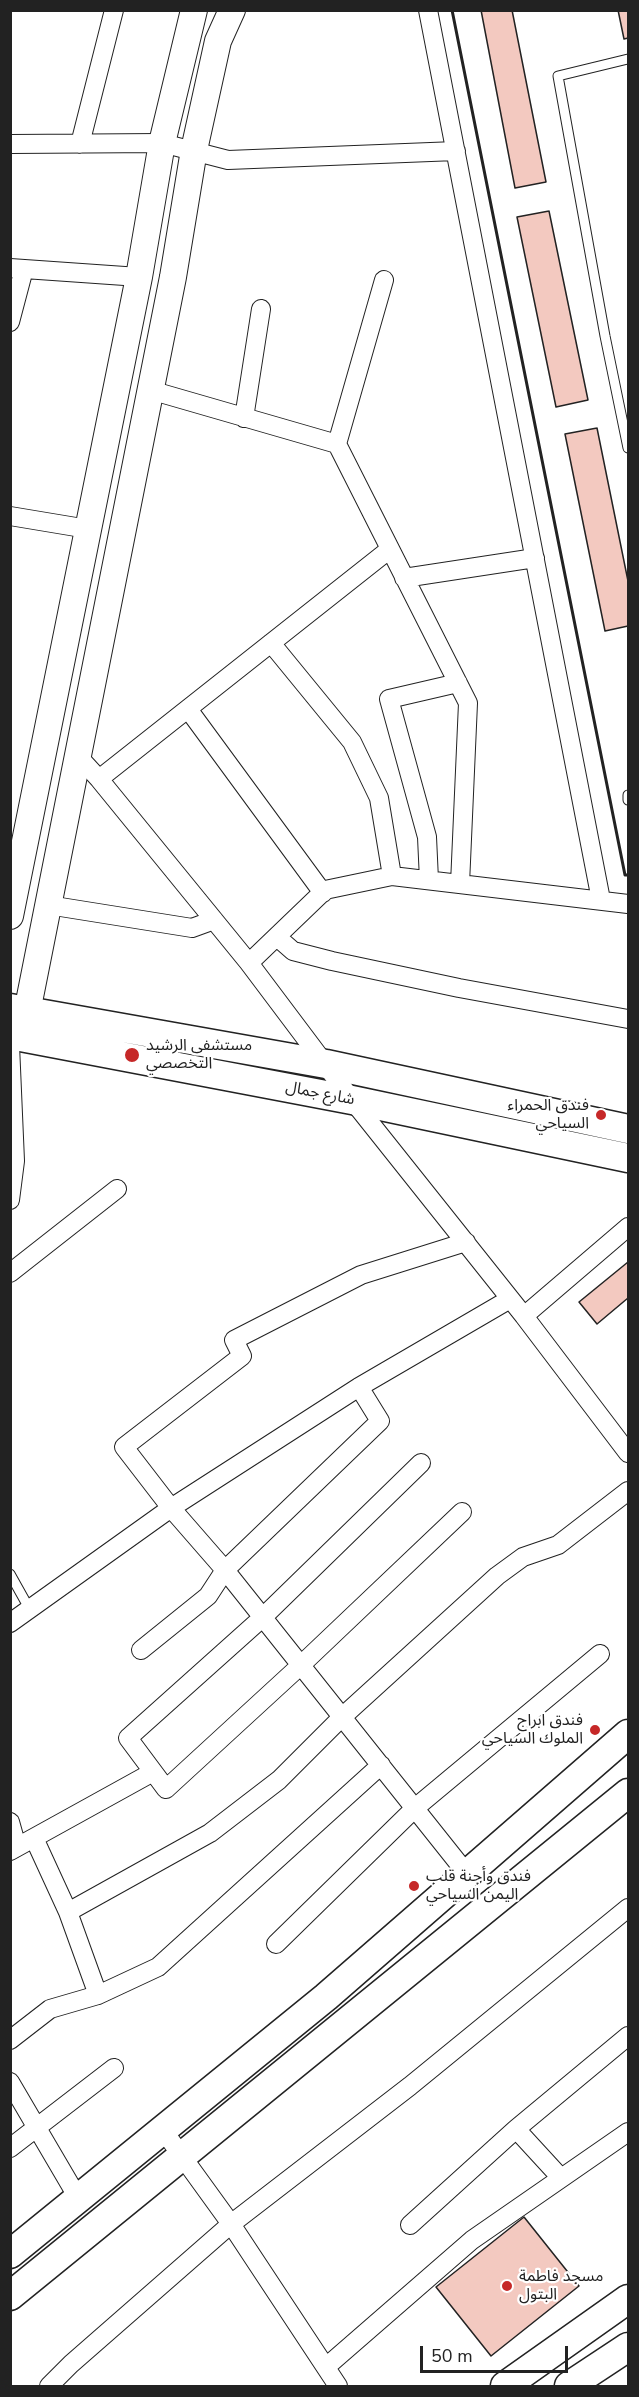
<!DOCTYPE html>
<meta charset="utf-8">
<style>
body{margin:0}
#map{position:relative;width:639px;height:2397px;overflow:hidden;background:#fff;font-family:"Nunito Sans",sans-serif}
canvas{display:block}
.frame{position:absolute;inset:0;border:12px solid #222;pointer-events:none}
.scale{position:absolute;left:420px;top:2346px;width:148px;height:27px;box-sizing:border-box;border:3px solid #222;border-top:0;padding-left:8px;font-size:18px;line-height:21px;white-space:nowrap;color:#222;-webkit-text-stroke:4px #fff;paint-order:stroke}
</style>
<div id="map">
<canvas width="639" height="2397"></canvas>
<div class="frame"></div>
<div class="scale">50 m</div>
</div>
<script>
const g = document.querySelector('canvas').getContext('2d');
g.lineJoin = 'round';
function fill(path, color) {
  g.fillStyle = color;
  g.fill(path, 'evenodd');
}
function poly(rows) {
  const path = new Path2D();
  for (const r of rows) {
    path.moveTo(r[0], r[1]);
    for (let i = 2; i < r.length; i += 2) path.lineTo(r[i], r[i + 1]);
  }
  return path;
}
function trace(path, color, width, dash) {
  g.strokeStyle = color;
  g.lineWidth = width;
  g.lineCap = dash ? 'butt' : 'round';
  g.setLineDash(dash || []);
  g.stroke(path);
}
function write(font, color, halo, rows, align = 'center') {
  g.font = font + ' "Nunito Sans","Noto Sans Arabic",sans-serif';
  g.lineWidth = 4.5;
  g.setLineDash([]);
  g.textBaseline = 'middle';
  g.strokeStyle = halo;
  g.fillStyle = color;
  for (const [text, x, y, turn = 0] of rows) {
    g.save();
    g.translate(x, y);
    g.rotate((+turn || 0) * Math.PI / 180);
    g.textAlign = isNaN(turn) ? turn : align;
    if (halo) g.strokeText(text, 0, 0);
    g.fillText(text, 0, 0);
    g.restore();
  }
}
const building = poly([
 [481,10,512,10,546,182,515,188,481,10],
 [618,10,628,10,628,38,624,39,618,10],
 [549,211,588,400,556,407,517,217,549,211],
 [597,428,628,581,628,626,605,631,565,434,597,428],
 [628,1262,628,1298,597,1324,579,1302,628,1262],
 [524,2217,579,2286,491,2356,436,2287,524,2217]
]);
fill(building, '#f3c9c0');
trace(building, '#222', 1.5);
const lane = poly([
 [628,59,558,76,605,336,628,448],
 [628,795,628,800],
 [10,1574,29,1608]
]);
const street = poly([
 [428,10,601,900],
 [10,144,162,143,228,160,456,151],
 [80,144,114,10],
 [10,268,139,277],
 [384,280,337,444,468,703,460,884],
 [10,322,24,269],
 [150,390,337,444],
 [244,418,261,309],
 [10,516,88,529],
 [404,578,535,558],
 [271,643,352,742,379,798,392,876],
 [188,709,323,893],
 [77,755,99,779,249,963,352,1100,524,1316,628,1453],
 [99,779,390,549],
 [429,880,427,837,389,699,458,683],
 [48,905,192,928,214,920],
 [277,937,293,951,332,961,459,988,628,1019],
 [249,963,325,890,392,876,628,904],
 [10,1045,15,1161,10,1200],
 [466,1242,361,1275,234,1340,242,1356,124,1447,171,1508,225,1570,467,1874],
 [10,1273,117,1189],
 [524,1316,628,1227],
 [421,1463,262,1618,128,1738,166,1789,301,1665,462,1512],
 [10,1623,171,1508,359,1387,510,1299],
 [141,1650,208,1596,225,1570,380,1421,359,1387],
 [10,1822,17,1847],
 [34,1838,68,1912,98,1995],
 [10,1851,153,1772],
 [68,1912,210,1833,279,1780,341,1718,497,1576,523,1557,558,1545,628,1491],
 [276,1944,415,1808,600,1654],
 [10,2040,50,2009,98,1995,158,1967,381,1765],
 [10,2082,78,2198],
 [516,2129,561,2178],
 [163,2130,231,2224,338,2386],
 [10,2148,114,2068],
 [410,2225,516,2129,628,2036],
 [326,2367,472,2240,628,2132],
 [49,2386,71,2364,231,2224,410,2086,628,1908]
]);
const secondary = poly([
 [10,916,139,277,162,143,194,10],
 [27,1012,173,277,194,150,218,41,232,10]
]);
const primary = poly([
 [10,1008,326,1064,628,1129],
 [10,1035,352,1100,628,1158],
 [10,2254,326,1997,628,1734],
 [10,2296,628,1793],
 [505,2386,628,2299],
 [569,2386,628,2347]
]);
trace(lane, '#222', 11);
trace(street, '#222', 20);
trace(secondary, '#222', 28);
trace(primary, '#222', 31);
trace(lane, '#fff', 9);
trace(street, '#fff', 18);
trace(secondary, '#fff', 26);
trace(primary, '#fff', 28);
trace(poly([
 [452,10,625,875,628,875]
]), '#222', 3);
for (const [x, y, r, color] of [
 [132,1055,8,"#c62828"],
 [601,1115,6,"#c62828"],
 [595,1730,6,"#c62828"],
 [414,1886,6,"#c62828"],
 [507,2286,6,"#c62828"]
]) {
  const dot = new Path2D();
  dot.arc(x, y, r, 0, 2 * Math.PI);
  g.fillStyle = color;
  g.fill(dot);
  trace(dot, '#fff', 2);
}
write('16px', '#222', '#fff', [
 ["مستشفى الرشيد",146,1046],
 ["التخصصي",146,1064],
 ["فندق الحمراء",589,1106,"right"],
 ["السياحي",589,1124,"right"],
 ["فندق ابراج",583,1721,"right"],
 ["الملوك السياحي",583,1739,"right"],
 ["فندق وأجنة قلب",426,1877],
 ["اليمن السياحي",426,1895],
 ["مسجد فاطمة",519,2277],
 ["البتول",519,2295]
], 'left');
write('16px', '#222', '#fff', [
 ["شارع جمال",320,1094,11]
]);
</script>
